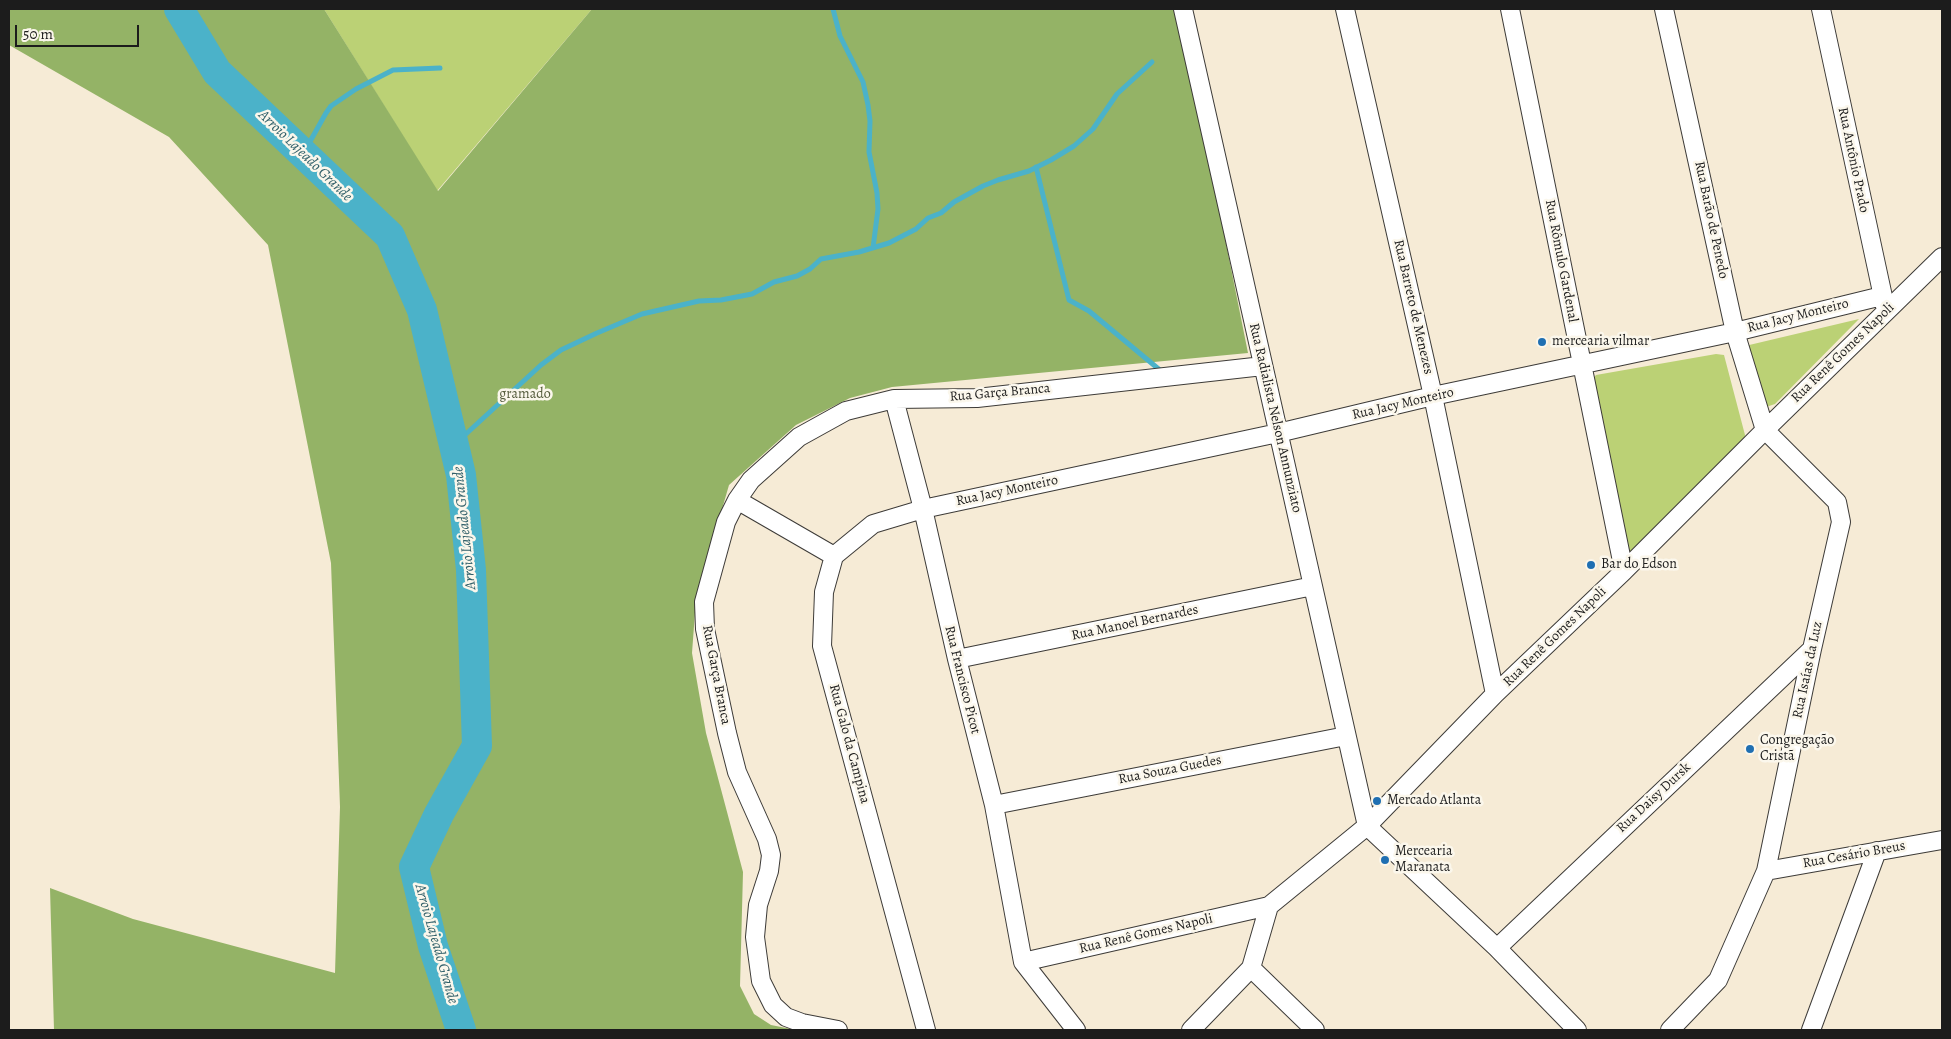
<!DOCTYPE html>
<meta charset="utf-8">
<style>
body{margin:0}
#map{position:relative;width:1951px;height:1039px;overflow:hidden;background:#f6ebd6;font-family:Alegreya,serif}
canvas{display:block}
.frame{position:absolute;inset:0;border:10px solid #1c1c1c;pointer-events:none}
.scale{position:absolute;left:15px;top:25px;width:124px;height:22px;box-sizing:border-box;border:2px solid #1c1c1c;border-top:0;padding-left:6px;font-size:15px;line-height:18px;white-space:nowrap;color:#1c1c1c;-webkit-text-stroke:4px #fbf7ec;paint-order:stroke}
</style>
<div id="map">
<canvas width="1951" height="1039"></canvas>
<div class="frame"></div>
<div class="scale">50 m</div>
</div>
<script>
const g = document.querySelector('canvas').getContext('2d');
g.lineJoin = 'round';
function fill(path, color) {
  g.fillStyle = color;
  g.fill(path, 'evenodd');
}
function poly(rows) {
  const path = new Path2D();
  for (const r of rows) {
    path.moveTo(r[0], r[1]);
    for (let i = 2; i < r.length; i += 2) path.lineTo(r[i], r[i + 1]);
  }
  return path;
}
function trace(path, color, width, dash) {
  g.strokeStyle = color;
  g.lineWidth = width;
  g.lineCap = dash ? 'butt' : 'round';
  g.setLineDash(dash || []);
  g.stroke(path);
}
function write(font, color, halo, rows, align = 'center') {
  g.font = font + ' Alegreya,serif';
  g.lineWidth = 5;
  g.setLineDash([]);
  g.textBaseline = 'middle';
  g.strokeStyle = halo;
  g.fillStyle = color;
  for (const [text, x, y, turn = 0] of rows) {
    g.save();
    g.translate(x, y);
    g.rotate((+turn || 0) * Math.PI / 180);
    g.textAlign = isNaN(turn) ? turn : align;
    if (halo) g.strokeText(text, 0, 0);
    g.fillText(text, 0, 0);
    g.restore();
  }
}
fill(poly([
 [324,9,592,9,437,191],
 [1859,319,1775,404,1766,407,1745,346],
 [1716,354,1724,355,1745,435,1744,443,1633,555,1626,552,1591,381,1596,375]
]), '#bbd175');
fill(poly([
 [9,9,324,9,438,191,592,9,1179,9,1248,353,892,387,850,398,796,425,729,485,696,599,692,653,706,733,743,872,740,986,754,1014,771,1025,796,1030,54,1030,50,888,133,919,335,973,340,807,331,563,268,245,169,137,9,45]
]), '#94b366');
trace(poly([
 [833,9,840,36,863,82,868,105,870,121,869,152,877,193,878,209,873,248],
 [303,154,326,113,331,106,356,89,393,70,440,68],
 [1036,167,1069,300,1089,311,1161,371],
 [454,445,541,365,561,350,597,333,642,314,699,301,721,300,752,294,774,282,797,276,810,269,821,259,859,252,889,243,916,229,928,218,941,213,954,202,983,186,998,180,1029,171,1051,160,1074,146,1093,129,1117,94,1152,62]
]), '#4bb2c9', 5);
trace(poly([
 [179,9,217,72,390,236,422,310,461,475,471,570,477,746,439,814,414,867,433,946,461,1030]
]), '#4bb2c9', 30);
const minor = poly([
 [1183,9,1367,826,1497,948,1577,1030],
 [1345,9,1433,396,1495,694],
 [1510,9,1624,571],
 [1664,9,1735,332,1765,430,1837,502,1841,522,1812,649,1766,871,1718,980,1670,1030],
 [1821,9,1885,306],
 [894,399,923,509,957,659,994,805,1023,962,1076,1030],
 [737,500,834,556],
 [957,659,1313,586],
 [994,805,1346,736],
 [1766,871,1942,840],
 [1497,948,1812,649],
 [1023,962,1269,906,1367,826,1495,694,1624,571,1765,430,1942,257],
 [1251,968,1315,1030],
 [838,1030,802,1023,786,1017,773,1005,761,981,755,937,758,905,769,871,771,855,767,839,737,772,727,733,705,629,704,602,726,522,737,500,751,480,799,437,846,411,894,399,977,398,1263,366],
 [926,1030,822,646,824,592,834,556,873,524,923,509,1278,433,1433,396,1735,332,1882,296],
 [1191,1030,1251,968,1269,906],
 [1811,1030,1877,851]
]);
trace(minor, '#3d3b38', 20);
trace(minor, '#fff', 18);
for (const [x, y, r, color] of [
 [1542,342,5,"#1f6fb2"],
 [1591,565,5,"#1f6fb2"],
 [1750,749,5,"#1f6fb2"],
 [1377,801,5,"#1f6fb2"],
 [1385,860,5,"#1f6fb2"]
]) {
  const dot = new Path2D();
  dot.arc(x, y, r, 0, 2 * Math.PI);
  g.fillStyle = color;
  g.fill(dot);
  trace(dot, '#fbf7ec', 2);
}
write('14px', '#1c1c1c', '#fbf7ec', [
 ["Rua Antônio Prado",1853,160,78],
 ["Rua Barão de Penedo",1711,220,78],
 ["Rua Rômulo Gardenal",1561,261,79],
 ["Rua Barreto de Menezes",1413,307,77],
 ["Rua Jacy Monteiro",1798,316,-14],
 ["Rua Renê Gomes Napoli",1843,353,-44],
 ["Rua Garça Branca",1000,393,-5],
 ["Rua Jacy Monteiro",1403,404,-13],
 ["Rua Radialista Nelson Annunziato",1275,418,77],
 ["Rua Jacy Monteiro",1007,491,-12],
 ["Rua Manoel Bernardes",1135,623,-12],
 ["Rua Renê Gomes Napoli",1555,637,-44],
 ["Rua Isaías da Luz",1808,670,-78],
 ["Rua Garça Branca",716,675,79],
 ["Rua Francisco Picot",962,680,76],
 ["Rua Galo da Campina",849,744,75],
 ["Rua Souza Guedes",1170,770,-11],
 ["Rua Daisy Dursk",1654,798,-43],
 ["Rua Cesário Breus",1854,855,-10],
 ["Rua Renê Gomes Napoli",1146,934,-13]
]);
write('14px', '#1c1c1c', '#fbf7ec', [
 ["mercearia vilmar",1552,342],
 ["Bar do Edson",1601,565],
 ["Congregação",1760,741],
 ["Cristã",1760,757],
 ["Mercado Atlanta",1387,801],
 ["Mercearia",1395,852],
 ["Maranata",1395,868]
], 'left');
write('14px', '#545b3b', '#fbf7ec', [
 ["gramado",525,395]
]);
write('italic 15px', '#31606a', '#fbf7ec', [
 ["Arroio Lajeado Grande",305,156,44],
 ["Arroio Lajeado Grande",465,528,-96],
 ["Arroio Lajeado Grande",436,944,74]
]);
</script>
